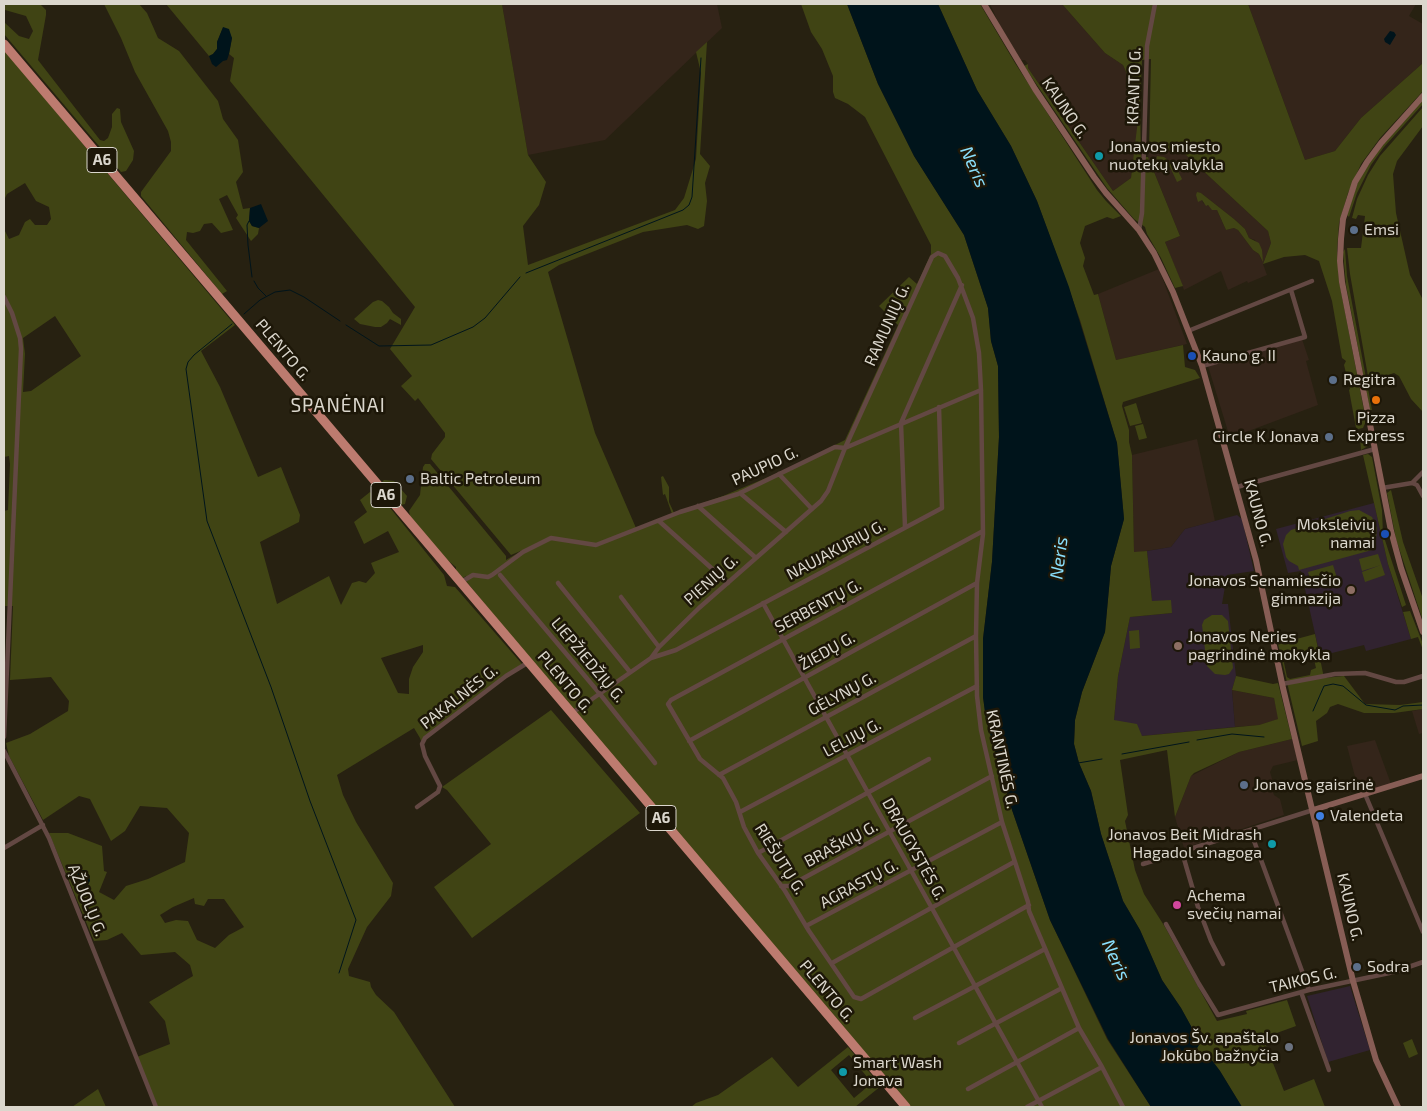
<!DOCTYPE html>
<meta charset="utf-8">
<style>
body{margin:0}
#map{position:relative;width:1427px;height:1111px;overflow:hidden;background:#272111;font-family:"Exo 2",sans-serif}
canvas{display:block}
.frame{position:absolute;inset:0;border:5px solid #dbd7cd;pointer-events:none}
</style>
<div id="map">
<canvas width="1427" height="1111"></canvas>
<div class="frame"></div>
</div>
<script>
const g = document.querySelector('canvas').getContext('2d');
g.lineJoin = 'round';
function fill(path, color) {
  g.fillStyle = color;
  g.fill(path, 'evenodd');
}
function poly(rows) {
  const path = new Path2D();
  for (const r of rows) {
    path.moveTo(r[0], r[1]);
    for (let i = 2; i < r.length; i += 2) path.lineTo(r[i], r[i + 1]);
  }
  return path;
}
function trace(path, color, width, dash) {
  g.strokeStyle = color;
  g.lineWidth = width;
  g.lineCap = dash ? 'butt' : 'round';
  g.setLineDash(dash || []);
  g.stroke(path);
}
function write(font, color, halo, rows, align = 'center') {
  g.font = font + ' "Exo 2",sans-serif';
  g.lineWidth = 5;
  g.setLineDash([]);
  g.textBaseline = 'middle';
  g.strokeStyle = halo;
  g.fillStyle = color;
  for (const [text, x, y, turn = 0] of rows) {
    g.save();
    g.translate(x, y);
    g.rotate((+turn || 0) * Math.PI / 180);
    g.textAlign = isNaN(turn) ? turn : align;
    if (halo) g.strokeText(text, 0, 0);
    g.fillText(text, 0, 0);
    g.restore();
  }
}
fill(poly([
 [502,4,717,4,722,28,605,140,528,155],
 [990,4,1062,4,1105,53,1123,65,1140,103,1140,117,1131,178,1113,191,1028,68,1028,64,1025,60,1021,60,1000,26],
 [1248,4,1416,4,1409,16,1423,24,1423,63,1361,118,1335,151,1305,160],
 [1177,150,1185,154,1268,231,1271,243,1263,264,1267,275,1248,283,1247,281,1228,290,1221,271,1184,290,1165,242,1180,236,1148,157,1149,152],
 [1201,193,1234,219,1245,229,1249,238,1255,240,1262,262,1259,254,1253,250,1238,230,1234,228,1226,230,1217,210,1203,203],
 [1159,269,1187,344,1116,360,1098,294],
 [1302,339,1309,360,1306,361,1318,405,1230,438,1208,366],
 [1197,439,1215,521,1185,529,1171,547,1134,553,1132,455],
 [1232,690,1274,698,1279,719,1259,725,1235,727],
 [1423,709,1423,733,1419,734,1412,711],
 [1292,739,1298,760,1273,766,1270,772,1273,782,1270,784,1274,795,1280,799,1284,815,1184,848,1175,817,1191,776,1239,752],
 [1375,740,1391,784,1359,792,1347,746]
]), '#34251a');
fill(poly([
 [1374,503,1388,564,1411,639,1366,651,1364,645,1320,656,1301,571,1288,573,1276,529],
 [1237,515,1242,519,1254,571,1227,575,1222,604,1228,604,1236,676,1232,690,1235,727,1142,736,1114,720,1118,676,1130,617,1172,613,1152,601,1147,551,1171,547,1185,529],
 [1350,986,1370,1050,1328,1062,1307,996]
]), '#312330');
fill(poly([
 [4,4,40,4,46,10,46,15,38,60,100,140,104,141,108,138,112,127,112,114,117,108,120,109,121,122,134,151,133,160,126,171,121,172,4,34,4,22,19,36,29,39,33,31,26,16,5,10],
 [104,4,139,4,147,13,158,38,179,51,218,101,223,119,238,140,243,172,236,182,243,209,250,208,249,221,252,226,259,228,258,234,251,241,236,218,238,215,227,195,219,199,233,230,221,233,212,223,204,224,200,231,193,233,187,232,186,240,227,291,222,294,141,196,141,192,171,151,171,142,168,131,135,72,121,38],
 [166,4,502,4,528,155,546,182,539,205,523,226,528,265,675,210,684,198,696,159,701,73,696,52,707,42,700,154,710,166,705,183,707,201,704,226,698,229,687,225,643,232,559,265,548,272,595,433,636,528,672,514,665,494,663,495,661,477,663,476,669,487,669,502,674,513,723,496,785,470,845,440,898,325,879,306,909,277,917,284,931,254,931,245,865,117,848,104,835,98,833,92,833,76,822,49,811,32,801,4,847,4,878,84,914,156,964,235,988,308,991,341,998,366,999,437,992,562,983,639,983,697,986,719,1011,807,1050,920,1107,1039,1151,1107,909,1107,524,652,466,581,466,576,463,578,460,577,456,571,456,567,446,559,410,516,409,511,420,495,423,467,425,464,430,464,506,556,506,560,523,550,511,555,431,459,432,454,445,437,445,433,418,398,415,401,401,386,412,376,390,349,415,307,230,81,234,58,229,54,232,38,223,28,217,42,217,49,213,54,209,56],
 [938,4,980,4,1015,63,1097,190,1106,201,1121,216,1113,219,1107,217,1085,226,1080,243,1085,258,1083,266,1094,295,1098,294,1116,360,1183,345,1185,367,1195,370,1200,378,1123,402,1122,406,1129,430,1129,442,1132,455,1134,552,1147,551,1152,601,1171,600,1172,613,1130,617,1118,676,1114,720,1137,724,1142,736,1259,725,1278,719,1274,698,1232,690,1236,676,1273,684,1278,683,1292,739,1239,752,1194,773,1191,776,1175,817,1167,750,1120,760,1128,815,1125,821,1135,870,1144,894,1165,927,1217,1021,1247,1014,1246,1011,1287,1000,1296,1026,1263,1038,1284,1091,1314,1079,1325,1107,1242,1107,1220,1071,1205,1051,1187,1058,1197,1037,1181,1008,1162,980,1140,930,1123,901,1101,834,1091,791,1079,763,1074,744,1075,720,1082,692,1105,632,1111,566,1124,519,1117,443,1080,320,1037,201,1011,146,977,90],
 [1062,4,1248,4,1305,160,1335,151,1361,118,1423,63,1423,91,1380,138,1361,164,1348,193,1339,223,1337,250,1339,281,1366,421,1363,428,1358,429,1356,428,1349,390,1350,389,1344,365,1346,361,1342,358,1332,301,1319,261,1305,255,1284,257,1263,264,1271,243,1268,231,1185,154,1177,150,1149,152,1151,59,1142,60,1140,103,1141,157,1148,157,1180,236,1165,242,1183,286,1175,288,1161,258,1147,234,1145,227,1134,219,1107,188,1024,66,1028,64,1028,68,1113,191,1131,178,1140,103,1123,65,1105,53],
 [4,50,235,325,201,351,220,387,258,477,281,467,300,515,299,522,260,542,277,604,329,576,341,605,352,583,359,581,366,583,375,573,371,563,399,552,388,531,364,544,354,522,367,512,360,500,370,492,373,496,379,494,444,575,447,586,455,587,522,664,523,667,506,676,425,738,422,744,420,738,414,728,337,775,343,795,356,822,393,883,391,896,367,927,348,969,349,976,370,982,371,987,376,995,394,1012,455,1107,158,1107,140,1065,137,1057,170,1044,165,1021,149,1002,193,976,190,965,175,952,141,955,122,933,107,940,94,941,49,833,68,833,102,846,104,871,107,872,99,892,114,900,126,886,148,879,185,862,189,833,167,808,140,806,125,831,111,841,90,799,79,796,43,820,9,756,6,743,30,734,68,711,69,701,51,677,10,680,13,606,4,606,4,511,8,510,10,464,9,456,4,457,4,229,9,239,19,235,25,222,30,219,35,225,47,225,51,219,49,207,36,201,25,183,7,194,4,200],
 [55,316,81,356,31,391,23,392,25,354,23,338],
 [423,645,423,652,413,667,409,679,409,694,398,693,381,658],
 [194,898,195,904,204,906,208,899,224,899,244,927,229,935,215,948,197,940,188,921,176,920,165,923,160,915,173,907],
 [1423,100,1423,104,1384,147,1371,165,1357,193,1349,217,1347,215,1356,187,1362,174,1382,146],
 [1423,107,1423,126,1397,161,1393,174,1396,213,1410,275,1423,300,1423,412,1411,399,1399,376,1394,373,1369,382,1350,274,1347,248,1361,248,1365,216,1358,215,1356,219,1352,218,1357,199,1368,175,1380,156],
 [1157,156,1164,157,1174,165,1172,167,1176,167,1182,179,1181,180,1177,182,1170,167,1166,169,1163,163,1156,161],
 [1197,192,1201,193,1234,219,1245,229,1249,238,1259,243,1262,250,1263,262,1259,254,1253,250,1238,230,1234,228,1226,230,1217,210,1212,210,1208,205,1206,206,1202,200,1198,202,1196,195],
 [1345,249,1347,276,1372,410,1370,410,1346,285,1343,252],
 [378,300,382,301,389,307,393,313,401,319,401,325,390,319,387,323,381,327,375,327,360,324,354,319,373,302],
 [1136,403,1142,423,1130,426,1124,407],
 [1143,424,1147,438,1139,440,1135,426],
 [1362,436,1367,437,1369,442,1368,446,1361,450,1360,437],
 [1368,454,1372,457,1382,510,1383,534,1406,605,1402,607,1388,564,1363,455],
 [384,480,394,481,407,496,405,504,401,505,383,484,382,482],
 [1391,490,1403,542,1423,599,1423,621,1396,539,1387,493],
 [1359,510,1372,517,1377,528,1376,539,1371,546,1372,550,1299,570,1298,566,1289,561,1286,557,1283,544,1286,535,1291,530,1350,511],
 [1378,554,1385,575,1365,582,1362,572,1381,565,1362,571,1359,559],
 [1333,565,1337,578,1312,585,1308,572],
 [1410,611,1423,644,1423,650,1418,637,1411,639,1403,612],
 [1212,615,1222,615,1228,621,1233,668,1229,674,1225,675,1215,674,1207,666,1202,625,1204,620],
 [1139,630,1140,648,1130,649,1129,631],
 [1315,634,1324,678,1344,676,1365,704,1400,705,1423,702,1423,709,1394,713,1364,713,1338,704,1330,707,1327,713,1316,721,1318,741,1302,746,1278,644],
 [1312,651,1316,668,1311,670,1310,675,1290,679,1287,677,1283,658],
 [551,710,640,813,472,938,434,887,491,844,447,790,442,787],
 [1412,1039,1418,1054,1409,1058,1403,1043],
 [848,1047,881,1086,855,1107,691,1107,696,1103,718,1095,772,1057,798,1087],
 [849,1055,872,1083,854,1098,831,1070],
 [98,1089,106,1107,72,1107]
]), '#404414');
fill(poly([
 [847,4,938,4,977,90,1011,146,1037,201,1069,287,1117,443,1124,519,1111,566,1105,632,1082,692,1075,720,1074,744,1079,763,1091,791,1101,834,1123,901,1140,930,1162,980,1181,1008,1197,1037,1202,1040,1196,1050,1188,1057,1205,1051,1220,1071,1242,1107,1151,1107,1108,1039,1050,920,1011,807,986,719,983,697,983,639,992,562,999,437,998,366,991,341,988,308,964,235,914,156,878,84],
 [223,27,229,29,232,38,229,54,227,60,223,61,216,67,212,64,209,56,213,54,217,49,217,42],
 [1390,31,1394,32,1396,35,1390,45,1385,42,1384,39],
 [261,204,268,221,259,228,252,226,249,221,250,208],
 [82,870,86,870,89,875,90,881,86,888,81,885,77,876,78,872]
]), '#00141b');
trace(poly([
 [249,221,247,225,248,245,252,277],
 [526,273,683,210,689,205,692,197,701,58],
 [254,281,258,288,266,296],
 [244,314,260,300,275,292,290,290,304,297,340,321],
 [232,324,194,355,188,362,186,369,207,521,271,687,310,801,356,920,339,973],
 [346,325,379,346,431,345,473,327,485,318,520,277],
 [1313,711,1324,686,1333,684,1343,686,1366,705,1395,710,1403,706,1423,705],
 [1197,740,1232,734,1264,737],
 [1122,754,1189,742],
 [1078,763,1102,759]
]), '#00141b', 1);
trace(poly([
 [1139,230,1142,213,1147,46,1155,4],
 [4,297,12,313,20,338,21,349,4,737],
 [1188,331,1312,281],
 [1202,366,1305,337,1291,290],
 [981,390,983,534,977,583,976,636,977,696,981,730,1002,822,1028,902,1029,911,1079,1028,1102,1067,1123,1107],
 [779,474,812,509],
 [1412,483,1423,472],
 [1237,487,1375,449],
 [1382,488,1412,483,1417,485,1423,496],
 [740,493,786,532],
 [698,506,756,558],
 [659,521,728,583],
 [905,527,901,423,962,285],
 [983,531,671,700,668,704,700,759,723,778,736,802,744,827,758,853,785,891,809,931,854,997,861,999,1029,905],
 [500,575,600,694,655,763],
 [461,582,473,575,488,577,492,575,523,552,551,538,596,545,680,512,738,494,835,447,845,448,981,390,979,353,973,318,958,278,945,256,938,253,932,257,845,448,828,491,821,501,699,608,659,647,651,658,572,713],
 [558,583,630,672],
 [621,597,659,647],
 [763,603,1042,1107],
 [651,658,676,650,942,508,939,407],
 [1282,684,1335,674,1365,673,1396,682,1404,682,1423,676],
 [689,741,977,583],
 [4,751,49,838,156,1107],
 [719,775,976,636],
 [1365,794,1423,932],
 [417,807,438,792,440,786,425,756,422,744,425,738,506,676,529,662],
 [740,812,977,686],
 [1250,830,1309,990],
 [4,848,43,825],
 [1182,852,1198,907,1211,941,1223,964],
 [758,853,929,759],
 [1143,864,1313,810],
 [781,886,789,886,992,776],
 [1166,924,1199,984,1218,1015,1309,990,1394,972,1423,962],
 [806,926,1002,822],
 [832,963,1014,862],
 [1301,992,1329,1070],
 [915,1018,1045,949],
 [959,1043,1062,988],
 [968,1089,1079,1028],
 [1027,1107,1102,1067]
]), '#634843', 4.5);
trace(poly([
 [984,4,1035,89,1094,177,1106,193,1139,230,1154,253,1173,292,1202,366,1256,560,1283,688,1353,981,1376,1060,1398,1107],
 [1423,96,1381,143,1367,162,1355,182,1343,219,1341,239,1340,261,1342,282,1391,531,1401,568,1423,632],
 [1313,810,1423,776]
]), '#875d55', 6);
trace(poly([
 [4,44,906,1107]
]), '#bd7b6f', 9);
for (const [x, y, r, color] of [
 [1099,156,5,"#0f9aa8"],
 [1354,230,5,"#5c6f8a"],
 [1192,356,5,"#1a4fb4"],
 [1333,380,5,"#5c6f8a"],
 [1376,400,5,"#e8710a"],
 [1329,437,5,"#5c6f8a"],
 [410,479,5,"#5c6f8a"],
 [1385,534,5,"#1a4fb4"],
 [1351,590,5,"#8d6e63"],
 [1178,646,5,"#8d6e63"],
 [1244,785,5,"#5c6f8a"],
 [1320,816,5,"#3f7fe0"],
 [1272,844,5,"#0f9aa8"],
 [1177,905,5,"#d1479c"],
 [1357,967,5,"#5c6f8a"],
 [1289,1047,5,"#6b7280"],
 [843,1072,5,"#0f9aa8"]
]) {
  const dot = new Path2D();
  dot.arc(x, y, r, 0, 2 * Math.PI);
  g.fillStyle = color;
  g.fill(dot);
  trace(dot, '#1d1708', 2);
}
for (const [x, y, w] of [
 [102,160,30],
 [386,495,30],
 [661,818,30]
]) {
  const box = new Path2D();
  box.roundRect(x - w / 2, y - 12.5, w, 25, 4);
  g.fillStyle = '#1d1708';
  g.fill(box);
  trace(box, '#dbd7cd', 1);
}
write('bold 15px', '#dbd7cd', null, [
 ["A6",102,160],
 ["A6",386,495],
 ["A6",661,818]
]);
write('16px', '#dbd7cd', '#1d1708', [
 ["KRANTO G.",1134,86,-88],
 ["KAUNO G.",1065,108,56],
 ["RAMUNIŲ G.",887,325,-66],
 ["PLENTO G.",283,350,50],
 ["PAUPIO G.",765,466,-25],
 ["KAUNO G.",1258,513,75],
 ["NAUJAKURIŲ G.",836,550,-28],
 ["PIENIŲ G.",711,580,-42],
 ["SERBENTŲ G.",818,606,-28],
 ["ŽIEDŲ G.",827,651,-29],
 ["LIEPŽIEDŽIŲ G.",588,660,50],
 ["PLENTO G.",565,682,50],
 ["GĖLYNŲ G.",842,694,-28],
 ["PAKALNĖS G.",459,697,-38],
 ["LELIJŲ G.",852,738,-28],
 ["KRANTINĖS G.",1002,759,78],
 ["BRAŠKIŲ G.",841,844,-28],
 ["DRAUGYSTĖS G.",914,849,61],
 ["RIEŠUTŲ G.",780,859,58],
 ["AGRASTŲ G.",859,884,-28],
 ["ĄŽUOLŲ G.",87,900,68],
 ["KAUNO G.",1350,907,77],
 ["TAIKOS G.",1303,980,-13],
 ["PLENTO G.",827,991,50]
]);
write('16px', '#dbd7cd', '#1d1708', [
 ["Jonavos miesto",1109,147],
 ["nuotekų valykla",1109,165],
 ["Emsi",1364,230],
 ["Kauno g. II",1202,356],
 ["Regitra",1343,380],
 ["Pizza",1376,418,"center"],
 ["Express",1376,436,"center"],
 ["Circle K Jonava",1319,437,"right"],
 ["Baltic Petroleum",420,479],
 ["Moksleivių",1375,525,"right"],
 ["namai",1375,543,"right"],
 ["Jonavos Senamiesčio",1341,581,"right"],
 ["gimnazija",1341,599,"right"],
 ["Jonavos Neries",1188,637],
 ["pagrindinė mokykla",1188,655],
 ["Jonavos gaisrinė",1254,785],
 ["Valendeta",1330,816],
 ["Jonavos Beit Midrash",1262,835,"right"],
 ["Hagadol sinagoga",1262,853,"right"],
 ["Achema",1187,896],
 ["svečių namai",1187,914],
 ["Sodra",1367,967],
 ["Jonavos Šv. apaštalo",1279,1038,"right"],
 ["Jokūbo bažnyčia",1279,1056,"right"],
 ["Smart Wash",853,1063],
 ["Jonava",853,1081]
], 'left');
write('italic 18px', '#8ae0fd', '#1d1708', [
 ["Neris",974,167,66],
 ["Neris",1059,558,-83],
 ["Neris",1116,960,65]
]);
g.letterSpacing = '1px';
write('19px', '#dbd7cd', '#1d1708', [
 ["SPANĖNAI",338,406]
]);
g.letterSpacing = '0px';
</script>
